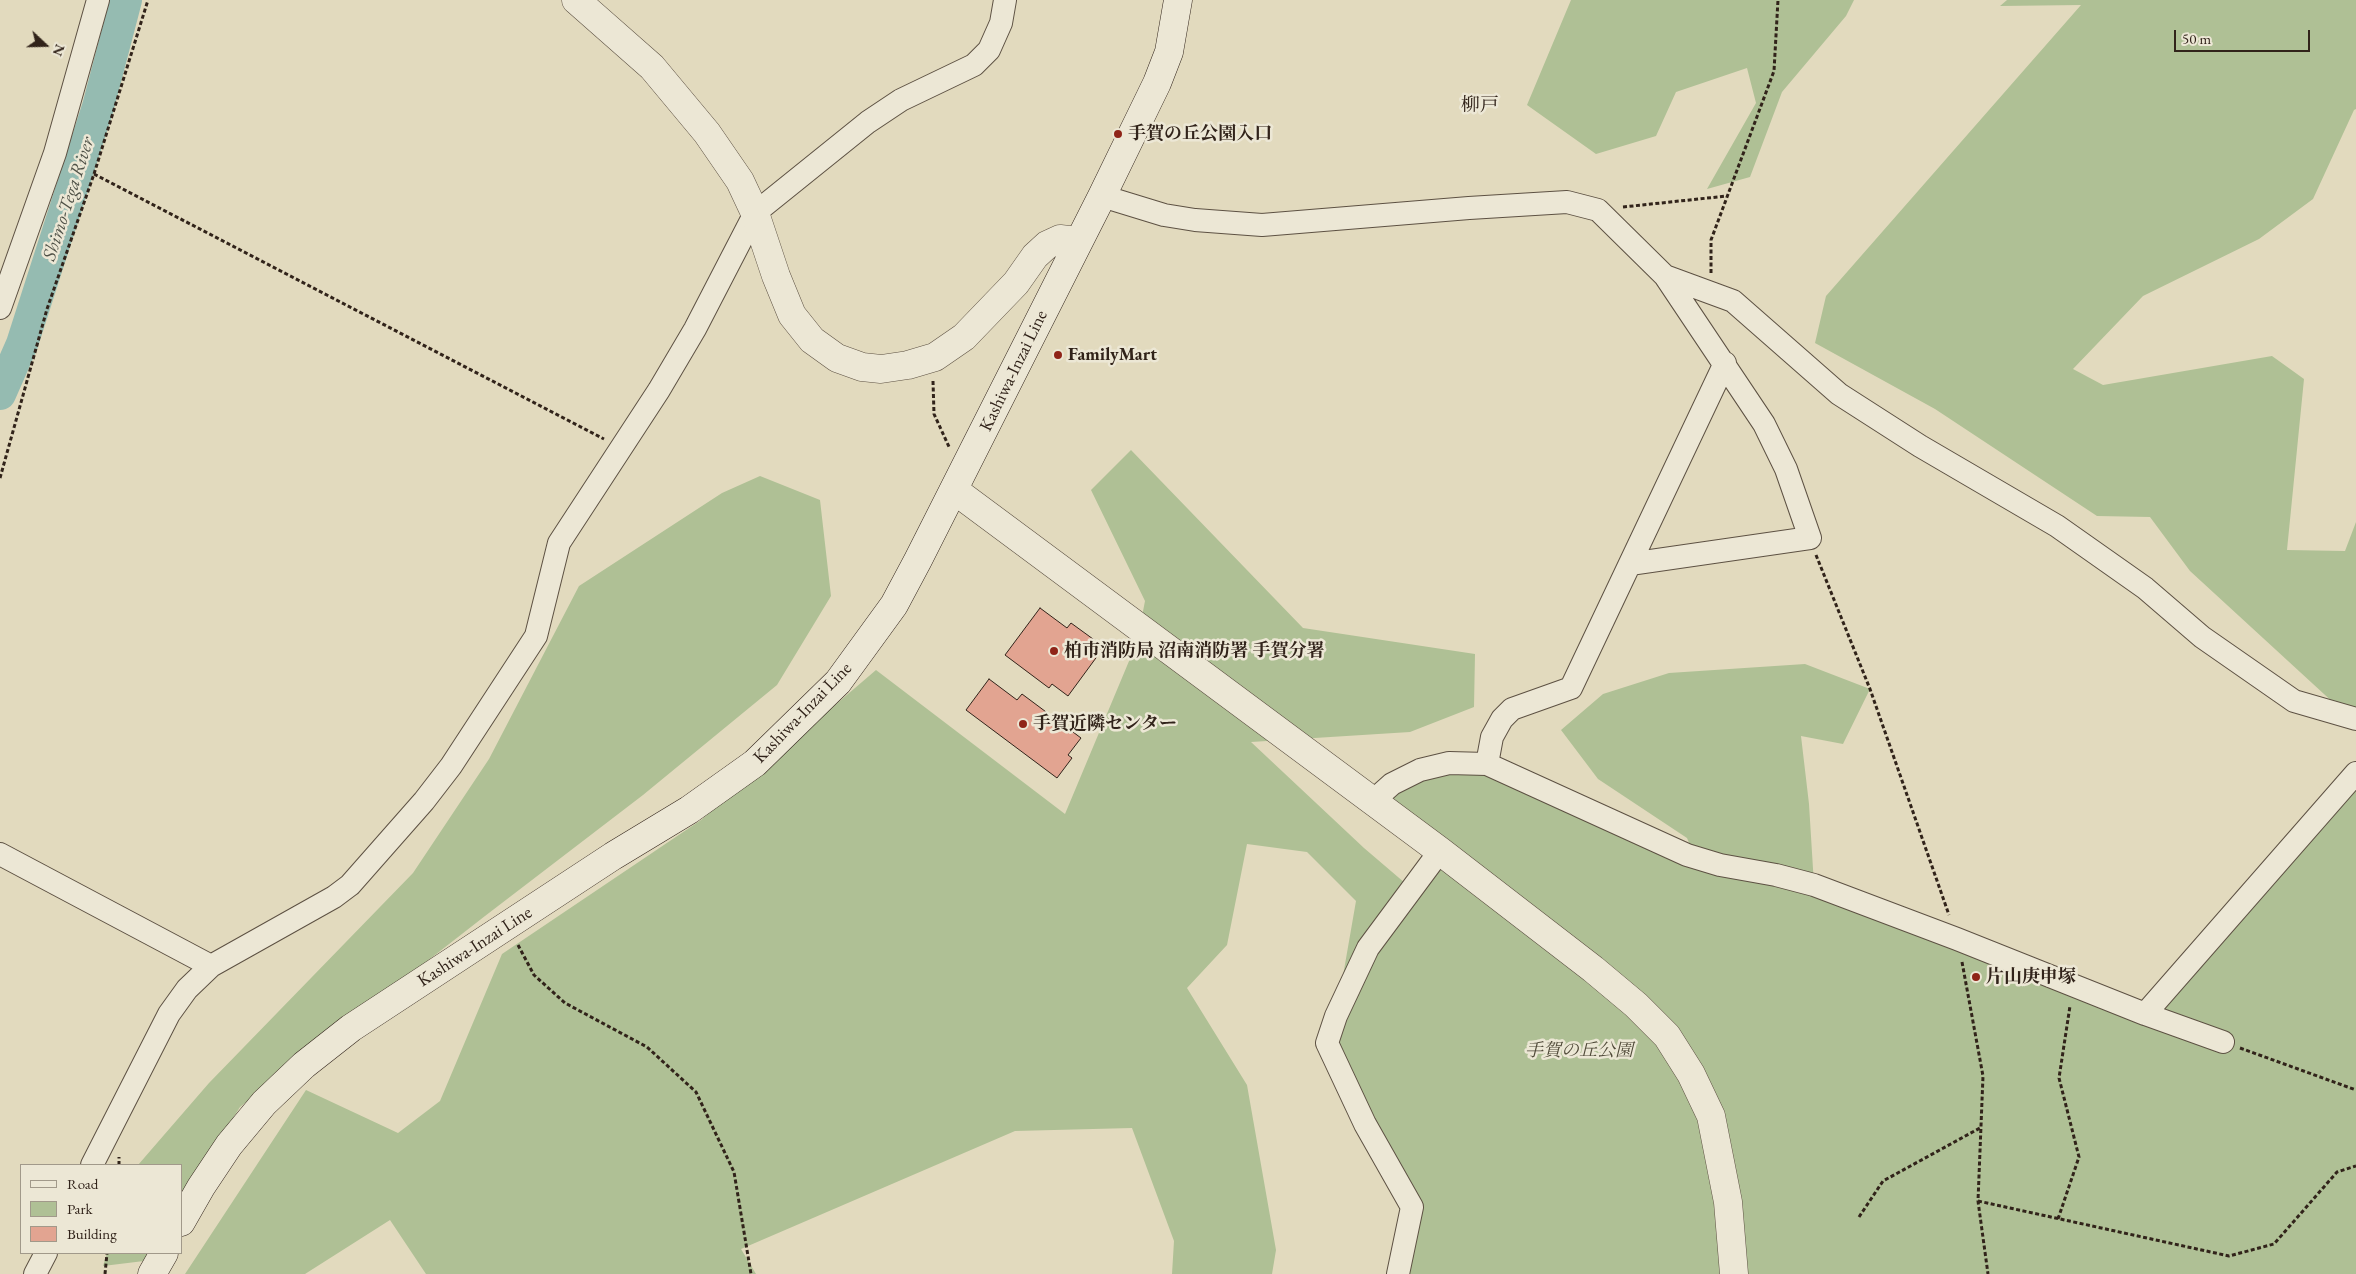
<!DOCTYPE html>
<meta charset="utf-8">
<style>
body{margin:0}
#map{position:relative;width:2356px;height:1274px;overflow:hidden;background:#e2dabe;font-family:"EB Garamond",serif}
canvas{display:block}
.legend{position:absolute;left:20px;top:1164px;width:162px;height:90px;box-sizing:border-box;background:#ece7d5;border:1px solid #a1998a;margin:0;padding:6px 9px;list-style:none;font-size:15px;color:#31231a}
.legend li{display:flex;align-items:center;gap:10px;height:25px}
.legend b{width:25px;border:1px solid #a1998a}
.north{position:absolute;left:20px;top:20px;width:50px;height:50px;-webkit-text-stroke:4px #ece7d5;paint-order:stroke;rotate:111deg;font-size:14px;font-weight:700;line-height:20px;text-align:center;color:#31231a}
.north::after{content:'';display:block;margin:auto;width:18px;height:22px;background:#31231a;clip-path:polygon(50% 0,100% 100%,50% 72%,0 100%)}
.scale{position:absolute;left:2174px;top:30px;width:136px;height:22px;box-sizing:border-box;border:2px solid #31231a;border-top:0;padding-left:6px;font-size:15px;line-height:18px;white-space:nowrap;color:#31231a;-webkit-text-stroke:4px #ece7d5;paint-order:stroke}
</style>
<div id="map">
<canvas width="2356" height="1274"></canvas>
<ul class="legend">
<li><b style="height:6px;background:#ece7d5"></b>Road</li>
<li><b style="height:14px;background:#afc095"></b>Park</li>
<li><b style="height:14px;background:#e2a491"></b>Building</li>
</ul>
<div class="north">N</div>
<div class="scale">50 m</div>
</div>
<script>
const g = document.querySelector('canvas').getContext('2d');
g.lineJoin = 'round';
function fill(path, color) {
  g.fillStyle = color;
  g.fill(path, 'evenodd');
}
function poly(rows) {
  const path = new Path2D();
  for (const r of rows) {
    path.moveTo(r[0], r[1]);
    for (let i = 2; i < r.length; i += 2) path.lineTo(r[i], r[i + 1]);
  }
  return path;
}
function trace(path, color, width, dash) {
  g.strokeStyle = color;
  g.lineWidth = width;
  g.lineCap = dash ? 'butt' : 'round';
  g.setLineDash(dash || []);
  g.stroke(path);
}
function write(font, color, halo, rows, align = 'center') {
  g.font = font + ' "EB Garamond","Noto Serif JP",serif';
  g.lineWidth = 5;
  g.setLineDash([]);
  g.textBaseline = 'middle';
  g.strokeStyle = halo;
  g.fillStyle = color;
  for (const [text, x, y, turn = 0] of rows) {
    g.save();
    g.translate(x, y);
    g.rotate((+turn || 0) * Math.PI / 180);
    g.textAlign = isNaN(turn) ? turn : align;
    if (halo) g.strokeText(text, 0, 0);
    g.fillText(text, 0, 0);
    g.restore();
  }
}
fill(poly([
 [1571,0,1854,0,1846,16,1782,92,1750,177,1707,189,1756,103,1747,68,1676,92,1656,136,1596,154,1527,105],
 [2007,0,2356,0,2356,109,2354,110,2313,199,2259,239,2143,296,2073,369,2103,385,2272,356,2304,379,2287,550,2345,551,2356,522,2356,713,2349,717,2190,571,2150,517,2097,516,1935,409,1815,343,1826,296,2081,5,2000,6],
 [1131,450,1303,628,1475,654,1474,707,1410,732,1251,742,1364,848,1412,889,1440,851,1373,801,1465,762,1695,857,1687,838,1598,779,1561,730,1603,694,1669,673,1805,664,1870,689,1843,744,1801,736,1809,804,1814,885,2145,1014,2356,773,2356,1274,1398,1274,1412,1207,1327,1043,1336,1016,1356,901,1307,852,1247,844,1227,945,1187,988,1247,1085,1276,1250,1272,1274,1172,1274,1174,1241,1132,1128,1015,1131,741,1249,756,1274,426,1274,390,1220,305,1274,185,1274,306,1090,398,1133,440,1101,502,954,701,820,876,670,1065,814,1137,642,1145,601,1091,490],
 [760,476,820,500,831,596,777,685,643,795,485,916,240,1107,181,1201,181,1165,138,1165,209,1083,413,873,489,759,579,586,722,493],
 [107,1253,149,1253,144,1261,103,1266]
]), '#afc095');
trace(poly([
 [0,394,22,344,98,107,126,0]
]), '#95bbb1', 32);
const building = poly([
 [1040,608,1067,628,1071,623,1104,647,1068,696,1052,684,1049,688,1005,655,1040,608],
 [989,679,1017,700,1022,694,1081,738,1068,755,1072,758,1057,778,966,710,989,679]
]);
fill(building, '#e2a491');
trace(building, '#31231a', 1);
const minor = poly([
 [1102,196,1164,215,1195,220,1262,225,1469,208,1567,202,1598,210,1665,276,1733,301,1839,394,1920,446,2057,526,2145,588,2202,637,2294,701,2356,719],
 [0,308,55,153,98,0],
 [1630,564,1810,538,1786,469,1764,424,1665,276],
 [1487,764,1492,737,1502,719,1512,709,1571,688,1725,363],
 [1373,801,1392,784,1420,770,1449,763,1487,764,1687,855,1720,865,1776,875,1814,885,1957,939,2145,1014],
 [0,854,211,966],
 [2223,1042,2145,1014,2356,773],
 [92,1165,169,1014,187,989,211,966,334,897,350,885,424,801,451,766,536,636,559,543,659,390,695,329,755,213,868,122,901,100,974,65,989,50,1001,23,1005,0],
 [35,1274,46,1253],
 [1398,1274,1412,1207,1365,1124,1327,1043,1336,1016,1368,948,1440,851]
]);
const tertiary = poly([
 [576,0,652,67,707,133,740,181,755,213,776,276,792,315,812,340,837,358,862,367,881,369,908,365,935,357,964,337,1016,283,1035,256,1047,245,1060,239,1078,241],
 [954,490,1440,851,1593,969,1636,1005,1667,1036,1691,1074,1711,1116,1728,1202,1734,1274]
]);
const secondary = poly([
 [181,1222,201,1187,229,1145,264,1103,304,1065,351,1028,613,856,689,810,755,763,838,682,894,605,918,560,1102,196,1157,83,1169,52,1178,0],
 [152,1274,164,1253]
]);
trace(minor, '#5d5143', 24);
trace(tertiary, '#5d5143', 29);
trace(secondary, '#31231a', 29);
trace(poly([
 [94,174,604,439],
 [1623,207,1727,196],
 [1711,273,1711,240,1774,71,1778,0],
 [933,381,934,414,950,449],
 [0,478,47,309,94,174,148,0],
 [1816,555,1870,689,1949,915],
 [518,945,534,975,565,1003,647,1047,696,1092,734,1172,751,1274],
 [1962,962,1983,1076,1978,1201,1988,1274],
 [2240,1048,2356,1090],
 [119,1165,119,1157],
 [1978,1201,2229,1256,2274,1244,2337,1172,2356,1166],
 [1859,1217,1883,1181,1980,1128],
 [2058,1219,2079,1157,2059,1078,2070,1006],
 [105,1274,107,1253]
]), '#31231a', 3, [4, 2.5]);
trace(minor, '#ece7d5', 22);
trace(tertiary, '#ece7d5', 28);
trace(secondary, '#ece7d5', 28);
for (const [x, y, r, color] of [
 [1118,134,5,"#8f2418"],
 [1058,355,5,"#8f2418"],
 [1054,651,5,"#8f2418"],
 [1023,724,5,"#8f2418"],
 [1976,977,5,"#8f2418"]
]) {
  const dot = new Path2D();
  dot.arc(x, y, r, 0, 2 * Math.PI);
  g.fillStyle = color;
  g.fill(dot);
  trace(dot, '#ece7d5', 2);
}
write('bold 18px', '#31231a', '#ece7d5', [
 ["手賀の丘公園入口",1128,134],
 ["FamilyMart",1068,355],
 ["柏市消防局 沼南消防署 手賀分署",1064,651],
 ["手賀近隣センター",1033,724],
 ["片山庚申塚",1986,977]
], 'left');
write('18px', '#31231a', '#ece7d5', [
 ["Kashiwa-Inzai Line",1014,371,-64],
 ["Kashiwa-Inzai Line",803,713,-46],
 ["Kashiwa-Inzai Line",475,947,-33]
]);
write('italic 18px', '#504a39', '#ece7d5', [
 ["手賀の丘公園",1579,1051]
]);
write('19px', '#31231a', '#ece7d5', [
 ["柳戸",1480,106]
]);
write('italic 19px', '#4f5147', '#ece7d5', [
 ["Shimo-Tega River",69,199,-72]
]);
</script>
